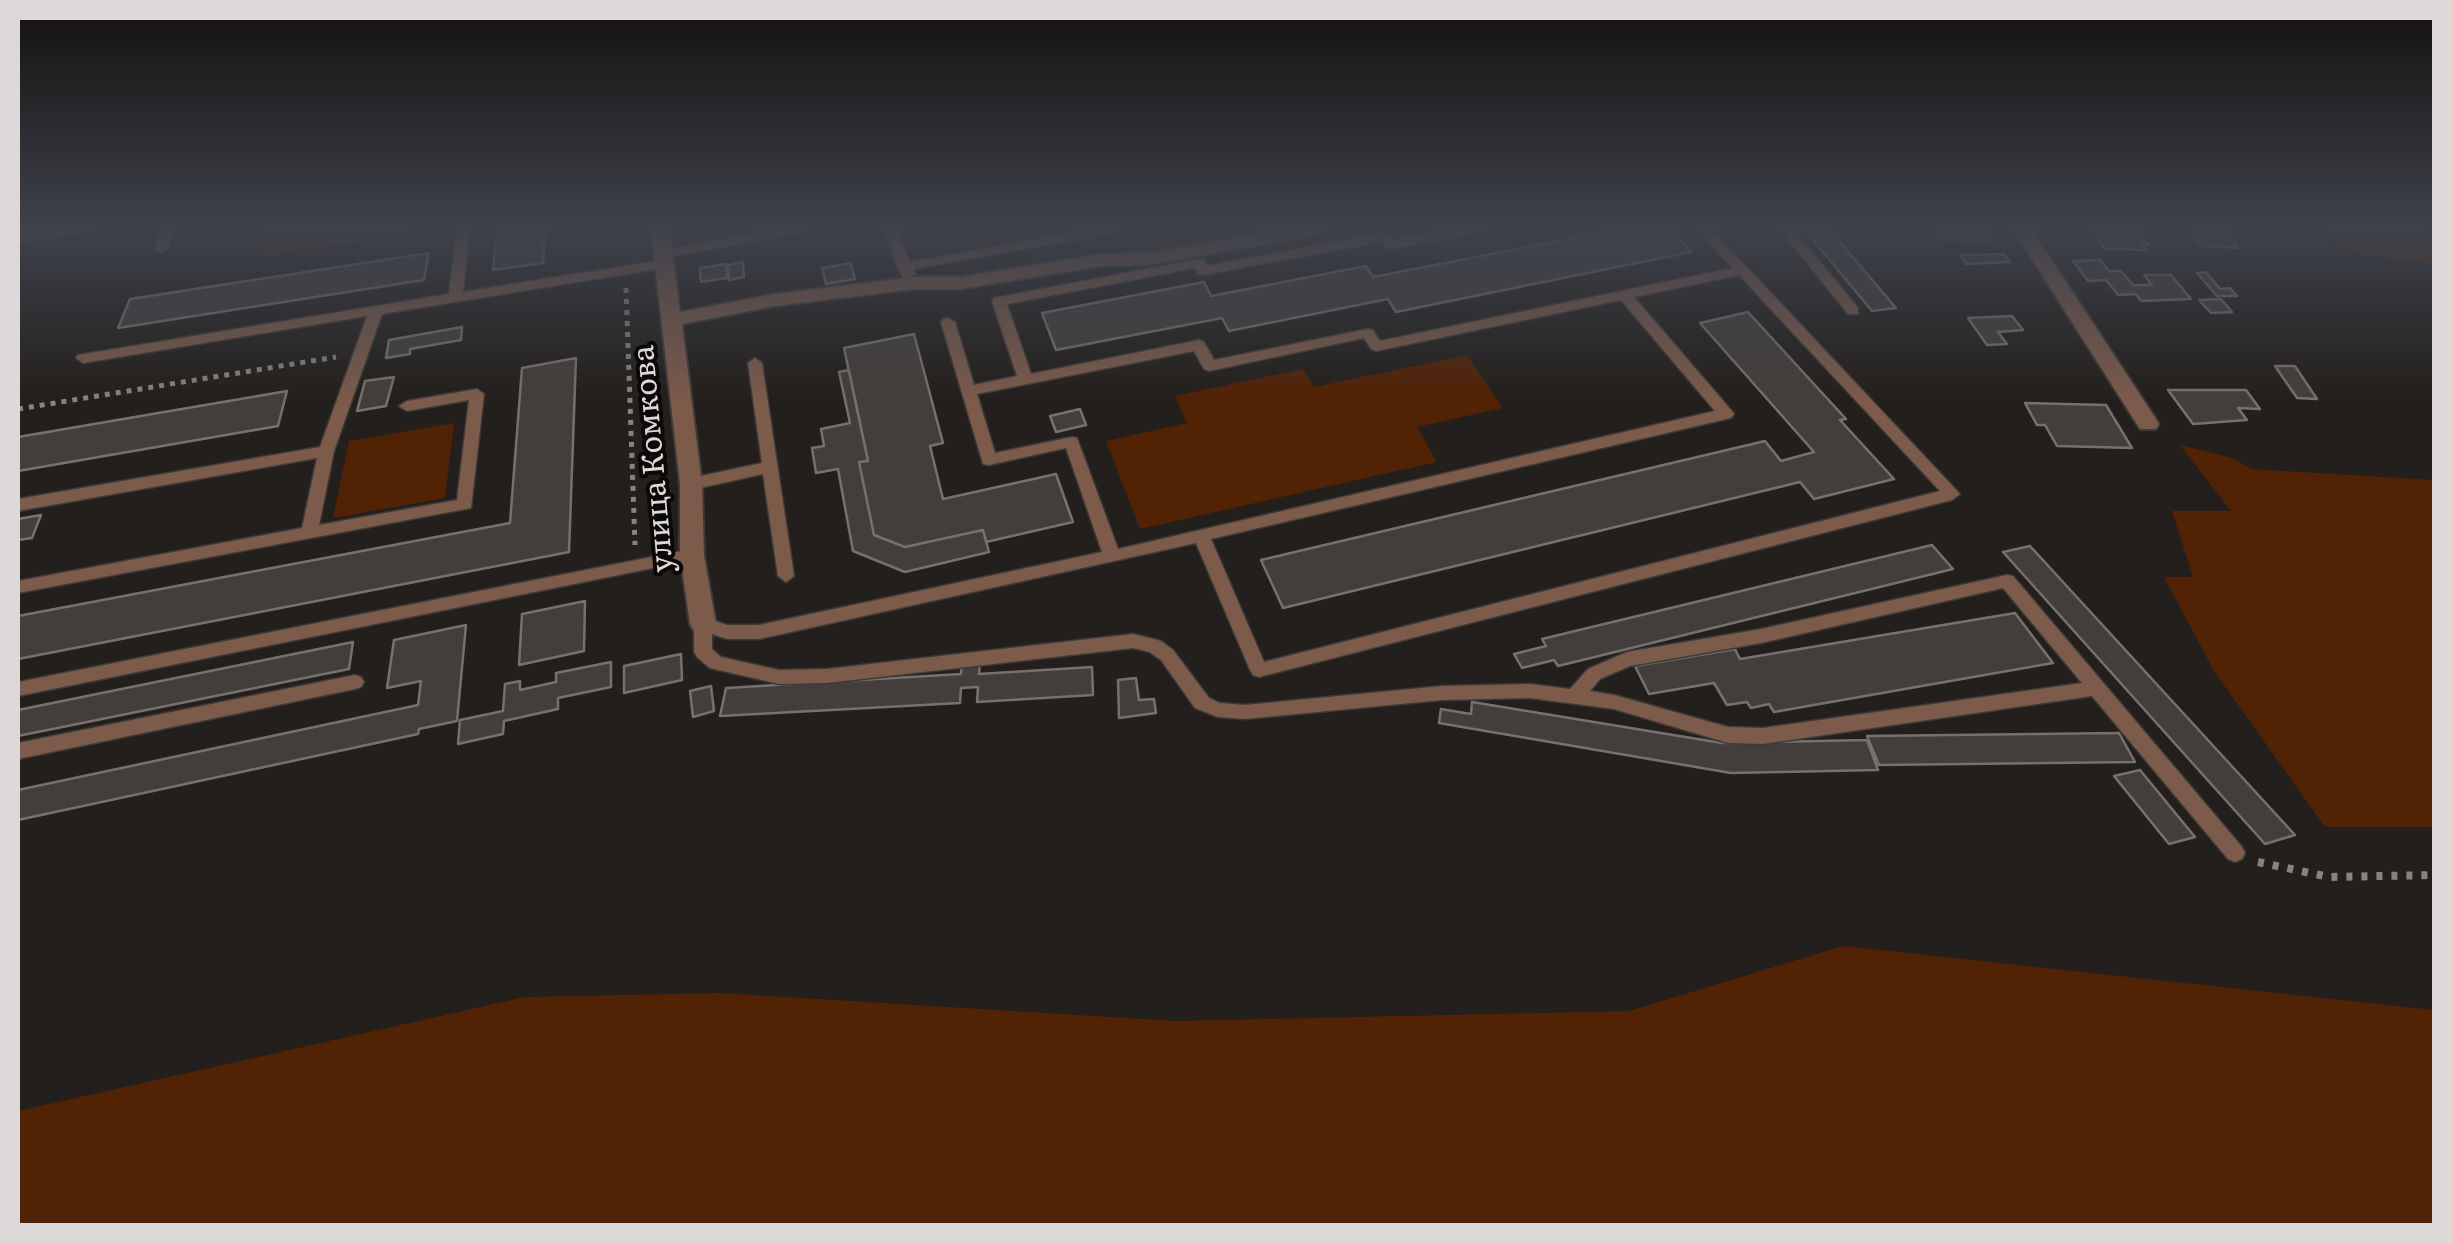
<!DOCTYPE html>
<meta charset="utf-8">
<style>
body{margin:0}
#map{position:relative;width:2452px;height:1243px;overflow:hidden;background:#231f1c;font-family:Literata,serif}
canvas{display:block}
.frame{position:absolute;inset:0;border:20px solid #ddd9d8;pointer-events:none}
</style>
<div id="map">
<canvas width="2452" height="1243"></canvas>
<div class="frame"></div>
</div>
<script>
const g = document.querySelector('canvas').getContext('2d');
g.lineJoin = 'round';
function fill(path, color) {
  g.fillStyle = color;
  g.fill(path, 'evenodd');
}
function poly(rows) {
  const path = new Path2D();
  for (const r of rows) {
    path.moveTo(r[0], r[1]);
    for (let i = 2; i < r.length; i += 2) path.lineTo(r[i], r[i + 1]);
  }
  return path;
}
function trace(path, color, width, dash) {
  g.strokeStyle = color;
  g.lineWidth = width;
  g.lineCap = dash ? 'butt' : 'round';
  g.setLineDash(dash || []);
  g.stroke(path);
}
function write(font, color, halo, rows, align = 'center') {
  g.font = font + ' Literata,serif';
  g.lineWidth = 8;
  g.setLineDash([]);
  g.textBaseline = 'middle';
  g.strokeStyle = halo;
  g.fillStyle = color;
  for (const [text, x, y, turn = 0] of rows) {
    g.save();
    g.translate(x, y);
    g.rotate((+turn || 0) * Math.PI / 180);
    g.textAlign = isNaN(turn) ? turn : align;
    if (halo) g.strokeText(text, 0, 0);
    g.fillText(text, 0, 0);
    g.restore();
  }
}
fill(poly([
 [264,229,410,229,391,237,268,255,259,251],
 [2325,229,2417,229,2434,237,2434,265,2357,253,2335,244,2325,235],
 [1467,355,1503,408,1417,427,1437,462,1140,529,1106,441,1187,423,1175,396,1303,369,1314,387],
 [454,423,445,498,333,518,349,441],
 [2180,445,2233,458,2251,469,2434,480,2434,827,2325,827,2214,671,2164,577,2193,577,2172,511,2231,511],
 [1843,946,2434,1010,2434,1225,18,1225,18,1111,525,997,720,993,1176,1021,1629,1011]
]), '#512204');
const building = poly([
 [497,229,545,229,543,263,493,270,497,229],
 [1620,229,1670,229,1691,252,1396,312,1388,299,1229,331,1222,318,1056,350,1042,313,1204,282,1211,296,1366,266,1373,277,1620,229],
 [1804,229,1829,229,1896,308,1872,311,1804,229],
 [1935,229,1983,229,1990,240,1941,239,1935,229],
 [2093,229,2141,233,2149,245,2142,244,2146,250,2104,249,2093,229],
 [2191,229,2225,229,2238,248,2202,246,2191,229],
 [429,253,424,280,118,328,130,299,429,253],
 [2004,254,2010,262,1966,264,1960,255,2004,254],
 [2100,260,2109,271,2121,271,2133,285,2152,285,2144,275,2171,275,2191,299,2141,301,2136,294,2118,295,2106,280,2088,281,2073,261,2100,260],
 [743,262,744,277,729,280,728,265,743,262],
 [851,263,855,279,826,284,822,268,851,263],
 [726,264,727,278,701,282,700,268,726,264],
 [2206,272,2220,289,2230,288,2237,296,2217,296,2197,273,2206,272],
 [2221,299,2232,312,2211,313,2199,300,2221,299],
 [1748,312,1846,419,1840,420,1894,479,1814,499,1800,482,1283,608,1261,560,1765,441,1781,461,1814,452,1700,323,1748,312],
 [2012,316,2023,330,1998,332,2007,344,1987,345,1968,318,2012,316],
 [462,327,461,340,410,349,410,354,386,358,389,340,462,327],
 [914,334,943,443,930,446,943,499,1056,474,1073,522,986,542,983,530,905,547,874,535,859,462,868,461,844,348,914,334],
 [576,358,569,552,18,659,18,616,510,523,522,368,576,358],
 [2275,366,2295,366,2317,399,2297,398,2275,366],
 [849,370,868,461,859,462,874,535,905,547,983,530,989,552,905,572,853,551,838,469,816,473,812,448,824,446,821,429,850,423,839,372,849,370],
 [394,377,386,406,357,411,365,381,394,377],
 [2168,390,2246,390,2260,409,2238,408,2247,420,2193,424,2168,390],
 [287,391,278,426,18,471,18,437,287,391],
 [2025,403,2106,405,2132,448,2057,446,2045,425,2037,425,2025,403],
 [1080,409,1086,425,1056,432,1050,416,1080,409],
 [41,515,32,538,18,540,18,519,41,515],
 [1932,545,1953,569,1558,666,1554,660,1522,668,1514,654,1546,646,1542,639,1932,545],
 [2030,546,2295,835,2265,844,2003,552,2030,546],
 [585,601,584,651,519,665,522,614,585,601],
 [2015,613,2053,663,1774,712,1769,704,1751,708,1747,702,1727,705,1714,683,1649,694,1635,666,1735,649,1740,659,2015,613],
 [466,625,457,721,419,729,418,734,18,820,18,790,418,705,421,681,387,688,394,640,466,625],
 [353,642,349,669,18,736,18,710,353,642],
 [681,654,682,680,624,693,624,666,681,654],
 [611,662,611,687,558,698,558,709,504,721,503,734,458,744,460,720,503,711,505,684,520,681,520,690,556,682,556,673,611,662],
 [980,662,979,674,1092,667,1093,695,977,702,978,687,961,688,960,703,720,716,726,688,961,674,962,663,980,662],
 [1136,678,1139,700,1154,699,1156,713,1119,718,1118,680,1136,678],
 [711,686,714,711,693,717,690,691,711,686],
 [1472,702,1722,743,1867,740,1878,770,1731,773,1439,723,1441,709,1471,714,1472,702],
 [2119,733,2135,762,1879,765,1867,736,2119,733],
 [2140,770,2195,837,2169,844,2114,776,2140,770]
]);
fill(building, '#433e3b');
trace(building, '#76716e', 2.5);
const service = poly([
 [57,229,91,229,84,233,18,242,18,234,57,229],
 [162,229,176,229,168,249,161,253,154,249,162,229],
 [457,229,470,229,463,292,662,260,669,264,662,268,382,314,334,451,319,525,457,500,469,400,407,411,399,406,407,401,477,389,484,394,471,508,18,593,18,581,302,528,317,458,18,511,18,499,320,447,367,316,83,363,76,358,78,355,449,294,457,229],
 [780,229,808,229,801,233,661,258,654,254,661,250,780,229],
 [884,229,896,229,910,262,1094,229,1121,229,1114,233,913,269,915,274,908,278,903,277,897,267,884,229],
 [1456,229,1483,229,1476,233,1389,249,1380,242,1203,275,1198,274,1195,268,1007,304,1031,374,1199,340,1204,342,1214,360,1368,329,1373,330,1380,341,1733,268,1697,229,1711,229,1960,494,1952,500,1259,677,1253,675,1250,670,1196,543,759,639,727,639,712,634,712,649,721,657,779,670,827,669,1133,634,1161,641,1173,650,1209,698,1220,703,1245,705,1442,686,1530,684,1570,689,1588,669,1627,652,1761,629,2007,575,2013,576,2242,847,2245,853,2242,859,2235,862,2228,859,2092,696,1763,744,1728,743,1614,709,1530,698,1442,700,1245,719,1218,717,1195,708,1161,660,1150,652,1133,648,827,683,779,684,710,668,697,657,694,652,694,624,697,619,703,617,727,625,759,625,1102,552,1066,448,989,465,983,464,941,322,943,319,948,318,955,322,974,385,1017,376,992,301,994,298,1199,259,1204,260,1207,266,1383,233,1392,240,1456,229],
 [1739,275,1940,491,1264,662,1211,539,1731,418,1734,414,1731,410,1634,297,1739,275],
 [1621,300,1715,411,1118,549,1077,438,1072,437,995,453,977,394,1194,351,1204,369,1209,371,1364,338,1371,349,1376,351,1621,300],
 [2003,588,2082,683,1763,728,1728,727,1614,695,1590,691,1600,679,1630,666,1761,643,2003,588],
 [1780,229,1793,229,1858,308,1858,314,1848,314,1780,229],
 [755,358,762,363,794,576,786,582,778,576,763,474,691,490,683,484,691,478,762,463,748,363,755,358],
 [692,549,700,555,698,559,18,696,18,682,692,549],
 [355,675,361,677,364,682,361,687,355,689,18,759,18,743,355,675]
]);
const minor = poly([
 [651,229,669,229,680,312,775,294,914,277,960,277,1102,254,1148,253,1285,229,1324,229,1315,235,1148,265,1102,266,960,289,914,289,775,306,682,324,702,484,704,555,716,624,712,631,703,634,694,631,690,624,680,555,680,484,651,229],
 [2013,229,2031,229,2156,419,2159,424,2156,429,2140,429,2013,229]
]);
trace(service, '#3d3936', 3);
trace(minor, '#3d3936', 4);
trace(poly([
 [626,288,635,545],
 [18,409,336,357]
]), '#878381', 5, [5, 6]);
trace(poly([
 [2258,862,2329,877,2434,875]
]), '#878381', 8, [6, 9]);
fill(service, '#7c5b4b');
fill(minor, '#7c5b4b');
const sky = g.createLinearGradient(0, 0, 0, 403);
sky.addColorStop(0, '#13110f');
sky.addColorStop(0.57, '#3f424b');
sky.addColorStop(1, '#3f424b00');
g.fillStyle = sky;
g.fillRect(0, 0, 2452, 403);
write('30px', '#ddd9d8', '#0b0908', [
 ["улица Комкова",654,459,-95]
]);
</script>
